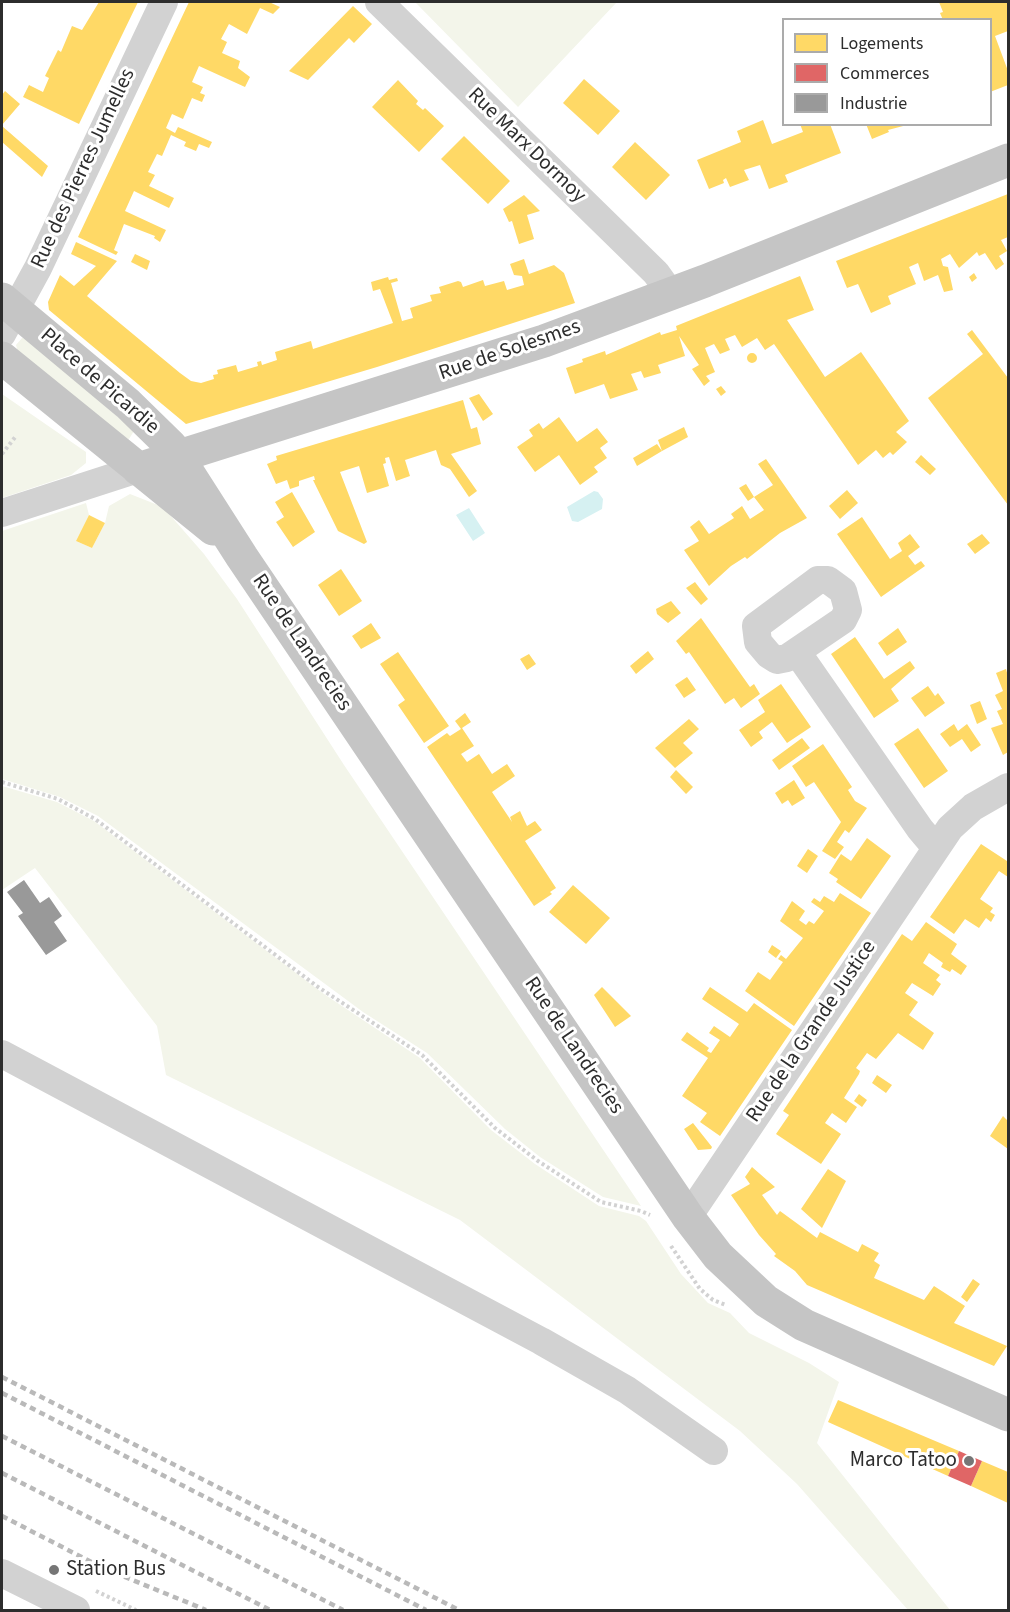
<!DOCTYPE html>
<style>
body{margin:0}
#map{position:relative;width:1010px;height:1612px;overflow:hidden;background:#fff;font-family:"Source Sans 3",sans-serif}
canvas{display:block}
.frame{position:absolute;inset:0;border:3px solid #2d2d2d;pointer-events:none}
.legend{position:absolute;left:782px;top:18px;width:210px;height:108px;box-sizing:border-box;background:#fff;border:2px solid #ababab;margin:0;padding:8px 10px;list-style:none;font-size:18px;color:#2d2d2d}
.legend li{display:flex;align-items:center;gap:12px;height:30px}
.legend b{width:30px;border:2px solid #ababab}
</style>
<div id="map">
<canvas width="1010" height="1612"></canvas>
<div class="frame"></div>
<ul class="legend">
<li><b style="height:16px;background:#ffd966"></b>Logements</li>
<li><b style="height:16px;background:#e06666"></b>Commerces</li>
<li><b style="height:16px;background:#999"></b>Industrie</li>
</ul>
</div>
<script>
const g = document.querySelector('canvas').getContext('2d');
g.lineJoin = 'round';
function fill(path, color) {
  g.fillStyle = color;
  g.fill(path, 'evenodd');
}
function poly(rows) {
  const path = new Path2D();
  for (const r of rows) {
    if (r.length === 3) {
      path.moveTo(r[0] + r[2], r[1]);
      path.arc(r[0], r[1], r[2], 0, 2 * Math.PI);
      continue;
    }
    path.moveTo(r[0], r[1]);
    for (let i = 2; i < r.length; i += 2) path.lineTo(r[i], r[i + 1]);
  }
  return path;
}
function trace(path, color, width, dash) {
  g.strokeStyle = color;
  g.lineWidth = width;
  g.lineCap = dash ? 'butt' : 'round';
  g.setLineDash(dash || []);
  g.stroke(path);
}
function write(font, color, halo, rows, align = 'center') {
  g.font = font + ' "Source Sans 3",sans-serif';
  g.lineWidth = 6;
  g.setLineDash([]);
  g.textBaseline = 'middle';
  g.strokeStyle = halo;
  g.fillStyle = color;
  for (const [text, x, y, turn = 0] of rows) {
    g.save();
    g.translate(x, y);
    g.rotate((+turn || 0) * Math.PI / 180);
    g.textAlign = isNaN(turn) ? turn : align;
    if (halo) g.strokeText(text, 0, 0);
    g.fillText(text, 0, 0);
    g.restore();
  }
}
fill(poly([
 [415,2,617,2,518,107],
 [22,338,28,339,134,431,129,439,121,437,18,352,16,345],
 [2,394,86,452,86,463,71,475,2,498],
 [130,494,163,507,204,554,237,599,344,765,641,1206,603,1197,540,1157,505,1129,427,1053,363,1012,98,816,60,797,2,779,2,531,86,503,89,515,76,541,92,548,105,523,109,506],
 [2,786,57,802,94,821,324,994,420,1058,491,1130,535,1164,599,1206,639,1216,646,1221,681,1274,708,1303,730,1313,749,1333,809,1363,839,1382,817,1443,950,1610,908,1610,797,1484,740,1431,460,1220,166,1075,157,1026,35,868,2,890]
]), '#f3f5ea');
fill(poly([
 [594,491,598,492,603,499,602,509,578,522,572,521,567,507],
 [469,508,485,533,473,541,456,515]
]), '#d6f1f2');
fill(poly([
 [99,2,138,2,79,124,23,97,29,85,43,92,49,78,45,76,58,50,61,52,72,26,82,30],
 [189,2,269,2,280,7,273,14,260,8,247,34,229,24,221,39,227,42,222,53,240,61,238,68,250,77,245,87,199,66,192,82,203,87,200,93,205,95,202,102,192,98,183,119,172,114,166,128,175,133,178,127,212,142,209,148,199,144,196,151,184,146,186,142,171,135,162,156,157,154,148,172,155,175,149,186,174,198,169,208,134,191,125,211,166,230,160,242,154,238,155,236,124,224,114,250,118,252,116,255,78,237],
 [939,2,1008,2,1008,31,995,36,1008,71,1008,85,990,92,990,20,943,20,940,13,943,12],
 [353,6,372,24,354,43,349,38,308,80,289,71],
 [584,79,620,111,598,135,563,103],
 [398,80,418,101,416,104,423,110,425,108,444,126,419,152,372,107],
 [5,91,20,104,2,125,2,95],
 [763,120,772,144,803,132,800,124,830,124,841,153,785,175,788,182,769,189,760,165,744,170,749,180,730,187,726,178,723,180,724,183,709,189,697,160,741,142,737,131],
 [866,124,907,124,907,125,888,130,889,132,872,139],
 [2,126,48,166,42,177,2,142],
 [464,136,510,181,488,204,441,159],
 [635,142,670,175,646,200,612,167],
 [1008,194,1008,237,1001,240,1007,251,999,256,1004,264,996,270,985,253,979,256,977,252,959,268,950,254,941,259,943,266,948,267,953,290,944,292,938,275,924,281,918,263,909,267,916,284,888,296,891,304,871,313,858,284,847,288,836,261],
 [524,195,540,211,527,215,534,239,519,244,512,221,509,222,503,209],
 [76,242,117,261,87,296,180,373,191,381,201,383,214,379,213,375,218,374,217,370,236,365,238,372,258,366,257,362,261,361,262,365,277,360,275,352,311,341,313,349,393,323,380,289,373,291,371,282,388,277,389,280,397,278,398,281,391,283,402,321,413,318,410,308,432,301,430,295,441,293,439,287,458,281,461,282,463,287,483,280,485,286,504,281,507,290,524,285,522,276,514,275,510,264,524,259,529,274,554,265,564,273,575,303,377,367,186,424,49,310,48,302,60,275,74,286,96,266,71,254],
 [135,254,150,261,147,270,131,262],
 [974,273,977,278,972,282,969,277],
 [800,276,814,310,787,320,825,377,861,352,909,421,896,432,907,442,893,455,890,452,883,458,876,450,858,465,774,344,765,350,757,338,742,347,735,335,725,339,730,350,720,354,714,344,705,348,715,372,706,376,710,381,704,386,692,369,699,365,679,336,685,356,658,365,661,373,644,378,641,371,631,374,638,390,610,399,604,384,575,394,566,368,583,362,582,359,605,351,606,355,660,332,661,335,677,330,676,326],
 [972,330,1008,378,1008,505,928,398,983,354,967,334],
 [752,358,5],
 [721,386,726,392,721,396,716,389],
 [479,394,493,414,483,421,469,398],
 [463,400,471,429,477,427,481,444,451,454,477,491,469,497,450,469,441,465,436,450,405,460,410,476,396,481,389,457,385,458,386,463,383,464,389,486,367,493,359,466,340,472,367,542,364,544,338,531,313,480,315,480,314,476,299,481,299,486,290,489,287,480,276,484,267,464,277,460,276,456],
 [559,417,577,442,597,428,608,442,600,448,607,458,594,467,598,472,580,485,559,455,535,472,517,447,533,436,529,430,539,423,543,429],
 [684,427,688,437,662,451,658,440],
 [657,444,662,451,637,466,633,458],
 [921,455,936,469,930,475,915,462],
 [766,459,807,518,780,533,747,559,745,557,731,566,709,586,684,550,699,541,690,527,699,520,709,534,734,518,731,514,742,506,750,519,764,510,754,497,748,501,739,488,746,484,754,497,773,485,758,464],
 [847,490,858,503,840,519,829,506],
 [292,492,315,532,293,547,276,522,284,517,275,502],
 [89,515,105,523,92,548,76,541],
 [862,517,890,559,902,551,898,543,910,534,920,547,908,556,915,565,921,561,925,566,881,597,837,534],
 [982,534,990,543,975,554,967,544],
 [341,569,362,601,339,616,318,585],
 [695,582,708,599,701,605,686,588],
 [671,601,681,613,668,623,657,614,656,609],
 [701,618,750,687,754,684,760,694,741,708,734,698,725,704,689,652,686,654,676,641],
 [371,623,381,638,361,649,352,636],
 [898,628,907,642,887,656,878,643],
 [855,637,884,679,910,661,915,668,891,689,899,701,874,718,831,654],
 [648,651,654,659,636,674,630,666],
 [398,652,449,726,424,743,398,705,405,700,380,664],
 [529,654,536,664,527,670,520,659],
 [1006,669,1008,676,1008,752,1003,755,991,728,1003,724,997,711,1002,709,995,695,1003,691,996,673],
 [687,677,696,690,684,698,675,685],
 [781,684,811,727,787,743,772,722,759,732,763,738,751,747,739,730,765,712,758,700],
 [928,686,935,696,938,693,945,703,925,717,911,698],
 [980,701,987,719,977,724,970,705],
 [465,713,471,722,462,728,474,746,461,754,467,762,479,754,492,774,507,764,515,776,492,792,512,822,510,817,520,811,527,826,535,821,542,830,525,841,556,888,550,892,552,894,534,906,427,747,447,733,450,736,461,729,455,721],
 [689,719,699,729,683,743,693,753,675,768,655,748],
 [954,724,958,731,967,724,981,745,971,752,962,739,950,747,940,734],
 [918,728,948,771,924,788,894,744],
 [802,738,810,748,779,770,772,760],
 [823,744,852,787,848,790,855,801,867,808,849,833,845,830,837,842,844,847,835,859,822,851,841,822,814,782,806,787,792,766],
 [676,770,693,787,686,794,670,777],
 [794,780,805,798,792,806,788,800,782,804,775,793],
 [867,838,891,856,861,899,836,882,838,879,829,873,841,854,851,861],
 [981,844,1007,861,1008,877,999,871,980,899,993,908,990,912,995,915,991,922,986,918,979,928,965,919,954,934,930,917],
 [808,849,818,856,807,873,797,866],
 [573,885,610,918,586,944,549,912],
 [840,893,871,913,794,1026,745,991,758,972,770,980,783,962,778,959,781,955,786,959,803,938,780,921,792,901,805,911,799,920,806,925,809,921,814,924,824,911,811,902,814,898,820,902,824,896,834,902],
 [926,922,957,944,951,954,967,966,961,975,952,969,950,972,941,967,943,963,929,953,923,963,940,975,936,980,941,984,933,996,912,983,905,993,918,1002,909,1015,934,1033,923,1050,898,1033,876,1059,867,1053,856,1068,860,1071,859,1074,844,1098,857,1107,846,1123,832,1113,825,1123,841,1134,821,1164,776,1134,789,1115,783,1111,902,934,912,941],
 [772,945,781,951,776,958,768,952],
 [602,987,631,1016,615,1027,594,995],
 [710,987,747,1012,754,1003,792,1030,720,1136,700,1122,707,1113,682,1096,708,1058,681,1040,687,1032,709,1048,707,1051,711,1053,720,1040,709,1033,714,1026,730,1037,739,1024,702,999],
 [877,1075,892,1085,886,1093,872,1083],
 [859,1094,867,1100,862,1107,854,1101],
 [1003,1116,1008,1121,1008,1149,990,1136],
 [693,1123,712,1147,711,1149,698,1150,684,1129],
 [752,1167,775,1187,762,1195,777,1215,780,1211,817,1238,820,1232,858,1252,862,1244,879,1253,874,1261,880,1265,874,1278,924,1300,934,1286,965,1306,954,1323,1007,1346,994,1366,807,1285,795,1271,774,1256,776,1254,759,1235,731,1195,750,1184,745,1177],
 [828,1169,846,1181,822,1228,801,1209],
 [973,1279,980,1284,967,1302,961,1297],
 [838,1400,959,1451,948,1476,828,1422],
 [982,1461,1008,1472,1008,1503,971,1486]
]), '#ffd966');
fill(poly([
 [959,1451,982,1461,971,1486,948,1476]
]), '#e06666');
fill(poly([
 [24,880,40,903,49,897,62,916,54,922,67,941,46,955,18,916,23,913,7,892]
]), '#999');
trace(poly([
 [2,454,16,436],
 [2,782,58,799,95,819,318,987,422,1055,495,1128,538,1161,601,1202,641,1211,650,1215],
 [671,1246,700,1289,713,1300,726,1305],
 [96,1591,136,1610]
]), '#d2d2d2', 4, [3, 3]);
trace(poly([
 [379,2,656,273,671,294],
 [2,334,38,268,164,2],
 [2,513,138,469],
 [818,580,828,580,843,591,848,610,843,620,787,658,777,660,769,655,758,642,756,626,818,580],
 [797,652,920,829,936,848],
 [2,1054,541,1341,627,1390,714,1451],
 [688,1217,950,828,973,807,1008,787],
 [2,1573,76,1610]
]), '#d2d2d2', 28);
trace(poly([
 [2,299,128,404,171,446,242,557,688,1217,718,1256,766,1301,804,1325,1008,1415],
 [2,358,213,529],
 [138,469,544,341,705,281,1008,160]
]), '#c5c5c5', 33);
trace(poly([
 [2,1377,459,1610],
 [2,1393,426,1610],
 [2,1436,343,1610],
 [2,1473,270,1610],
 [2,1516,103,1568,206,1610]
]), '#b9b9b9', 4.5, [6, 4.5]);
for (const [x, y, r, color] of [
 [969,1461,6,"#767676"],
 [54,1570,6,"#767676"]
]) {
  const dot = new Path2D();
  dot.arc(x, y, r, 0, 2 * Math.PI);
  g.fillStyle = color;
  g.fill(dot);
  trace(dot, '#fff', 2);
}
write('21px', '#2d2d2d', '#fff', [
 ["Rue Marx Dormoy",526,146,44],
 ["Rue des Pierres Jumelles",84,169,-65],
 ["Rue de Solesmes",510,351,-19],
 ["Place de Picardie",99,382,41],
 ["Rue de Landrecies",301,643,56],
 ["Rue de la Grande Justice",812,1032,-56],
 ["Rue de Landrecies",573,1046,56]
]);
write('21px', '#2d2d2d', '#fff', [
 ["Marco Tatoo",957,1461],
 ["Station Bus",66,1570,"left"]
], 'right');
</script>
